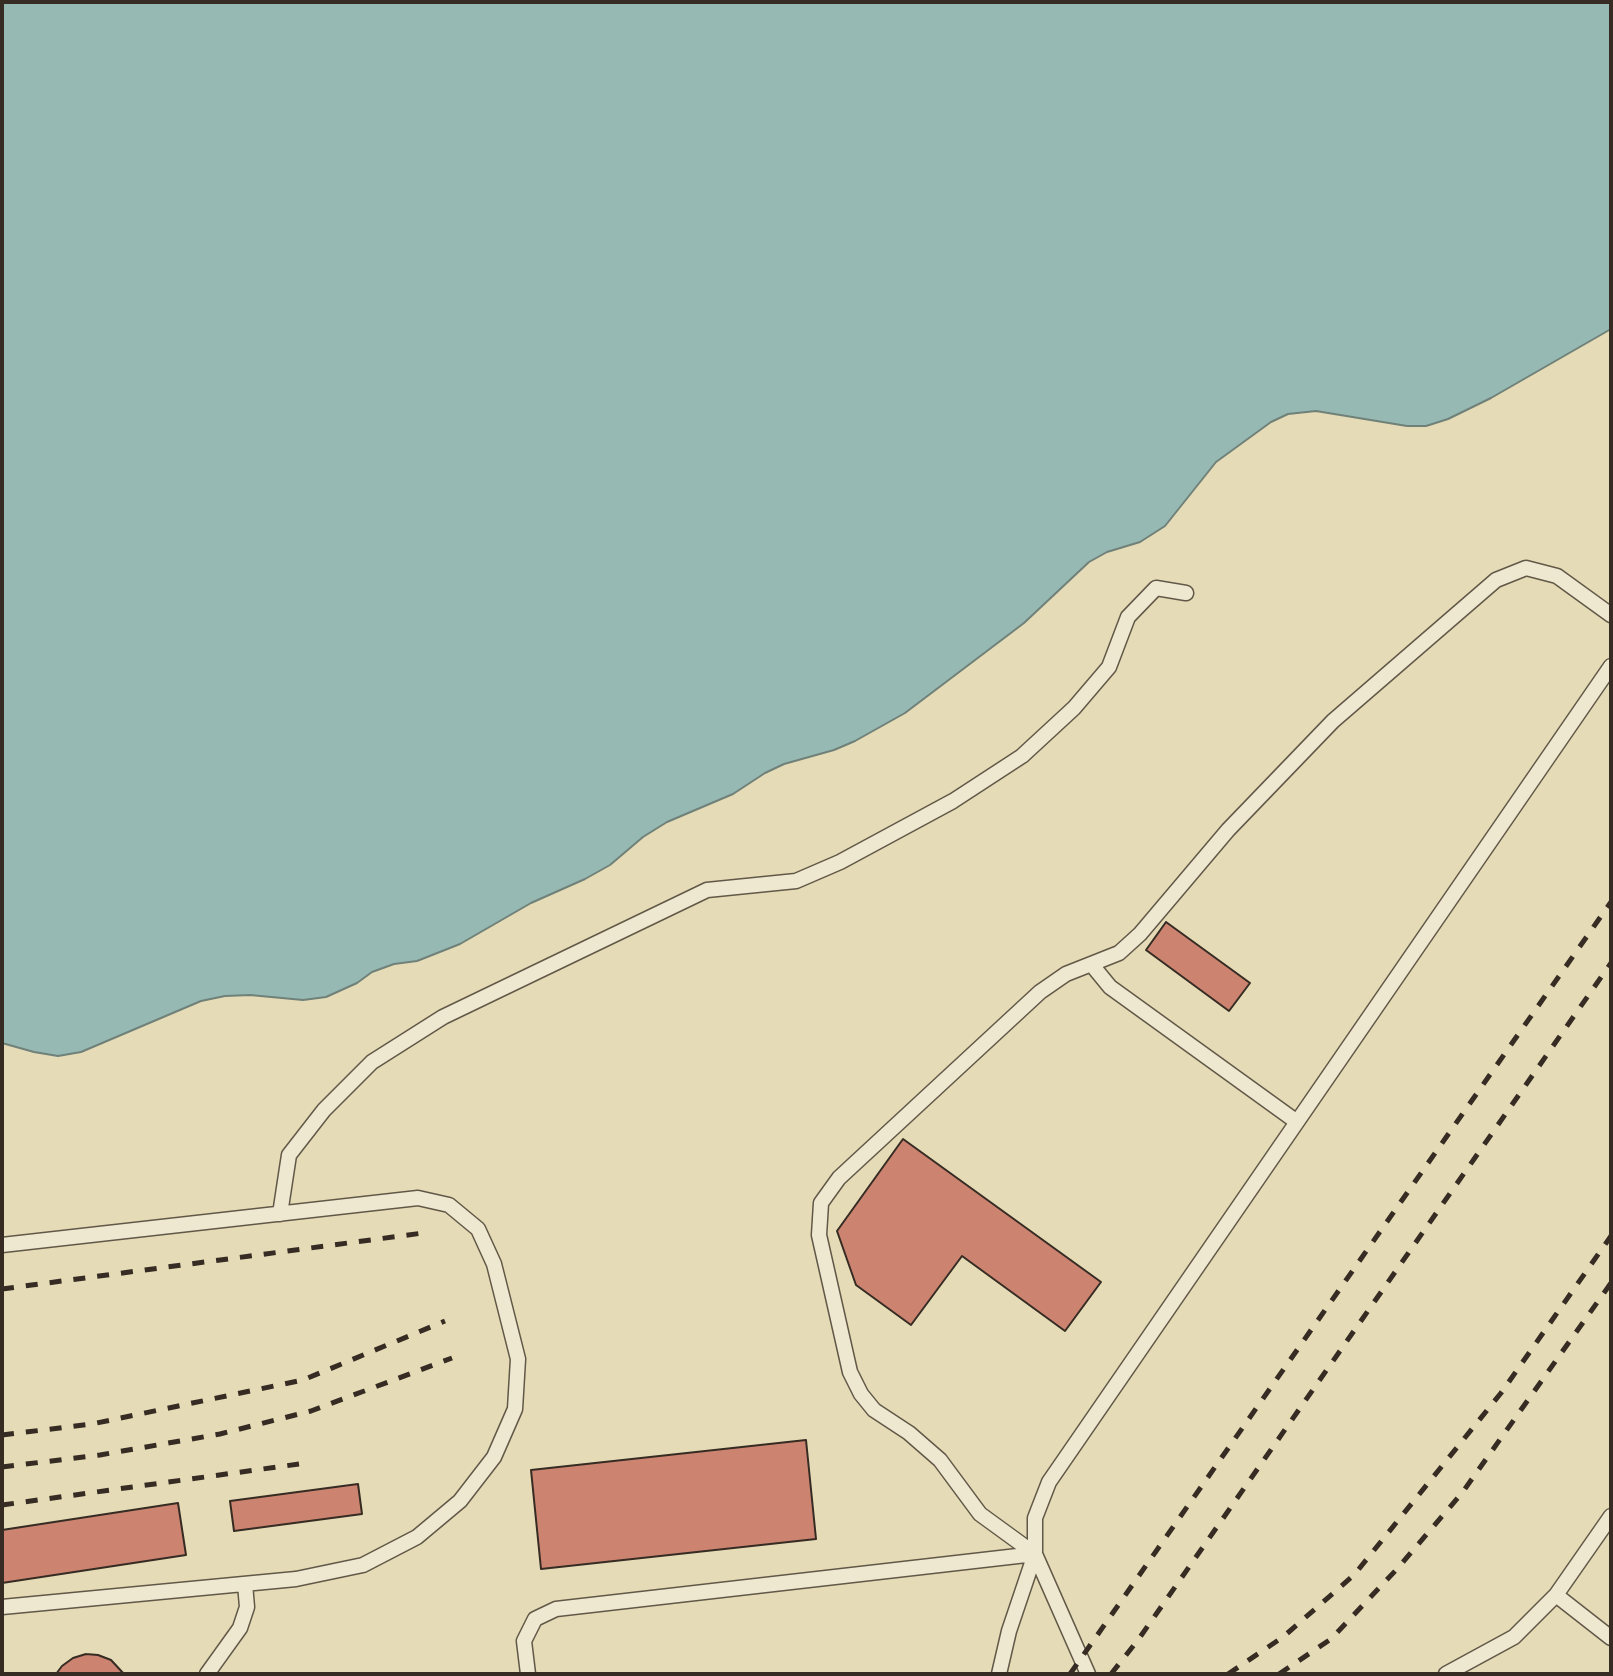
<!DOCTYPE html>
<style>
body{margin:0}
#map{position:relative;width:1613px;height:1676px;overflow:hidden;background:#e5dbb6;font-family:Alegreya,serif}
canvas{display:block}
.frame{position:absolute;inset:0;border:4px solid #362c23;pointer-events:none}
</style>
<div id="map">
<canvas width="1613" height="1676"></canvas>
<div class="frame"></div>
</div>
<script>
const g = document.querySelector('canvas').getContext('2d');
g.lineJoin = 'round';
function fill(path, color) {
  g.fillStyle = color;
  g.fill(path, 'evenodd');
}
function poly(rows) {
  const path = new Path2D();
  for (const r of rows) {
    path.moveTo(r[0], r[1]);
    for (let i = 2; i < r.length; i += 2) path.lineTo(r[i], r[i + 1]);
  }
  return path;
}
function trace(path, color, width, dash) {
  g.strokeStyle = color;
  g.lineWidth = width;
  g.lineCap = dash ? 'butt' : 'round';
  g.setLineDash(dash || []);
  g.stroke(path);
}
const water = poly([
 [2,2,1611,2,1611,329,1491,398,1448,419,1426,426,1407,426,1316,411,1288,414,1271,422,1216,462,1165,526,1140,542,1107,552,1089,562,1024,623,905,713,855,741,834,750,784,764,765,773,733,794,667,822,643,837,610,865,585,879,531,903,460,944,417,961,394,964,372,972,357,983,326,997,303,1000,250,995,225,996,201,1001,81,1052,58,1056,34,1052,2,1043,2,2]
]);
fill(water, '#96bab3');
trace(water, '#708179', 2);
const building = poly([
 [1166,922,1250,983,1229,1011,1146,950,1166,922],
 [903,1139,1101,1282,1065,1331,962,1256,911,1325,856,1285,837,1231,903,1139],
 [806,1440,816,1539,541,1569,531,1470,806,1440],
 [358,1484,362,1514,234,1531,230,1501,358,1484],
 [178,1503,186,1555,2,1583,2,1530,178,1503],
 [86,1654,98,1655,111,1660,124,1674,56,1674,62,1666,73,1658,86,1654]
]);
fill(building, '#cc8471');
trace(building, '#362c23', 2);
const service = poly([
 [1092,965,1110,987,1297,1122],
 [280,1214,289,1155,324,1110,372,1062,443,1017,707,890,796,881,840,862,953,801,1022,756,1074,708,1109,667,1128,617,1156,588,1186,593],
 [2,1245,418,1198,449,1205,478,1229,494,1264,518,1359,515,1409,494,1457,460,1501,417,1537,363,1565,296,1579,2,1607],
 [1035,1554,980,1514,940,1460,909,1433,874,1410,861,1394,850,1372,819,1235,821,1203,839,1178,1040,992,1066,974,1119,953,1140,934,1228,830,1333,721,1496,580,1526,568,1557,576,1611,615],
 [1556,1595,1611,1638],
 [207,1674,240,1628,247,1607,245,1584],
 [528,1674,524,1641,535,1619,556,1609,1035,1554],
 [999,1674,1009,1631,1035,1554],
 [1088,1674,1035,1554,1035,1518,1049,1482,1611,666],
 [1446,1674,1514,1637,1556,1595,1611,1516]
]);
trace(service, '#625848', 17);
trace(service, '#eee8d0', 14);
trace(poly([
 [2,1289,423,1233],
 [2,1435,92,1424,303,1380,445,1321],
 [2,1467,100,1455,220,1434,311,1411,452,1358],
 [2,1505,299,1464],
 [1070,1674,1611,902],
 [1111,1674,1138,1640,1611,963],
 [1228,1674,1283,1637,1354,1575,1501,1393,1611,1236],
 [1279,1674,1331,1639,1397,1569,1462,1493,1611,1283]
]), '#362c23', 5, [12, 12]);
</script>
